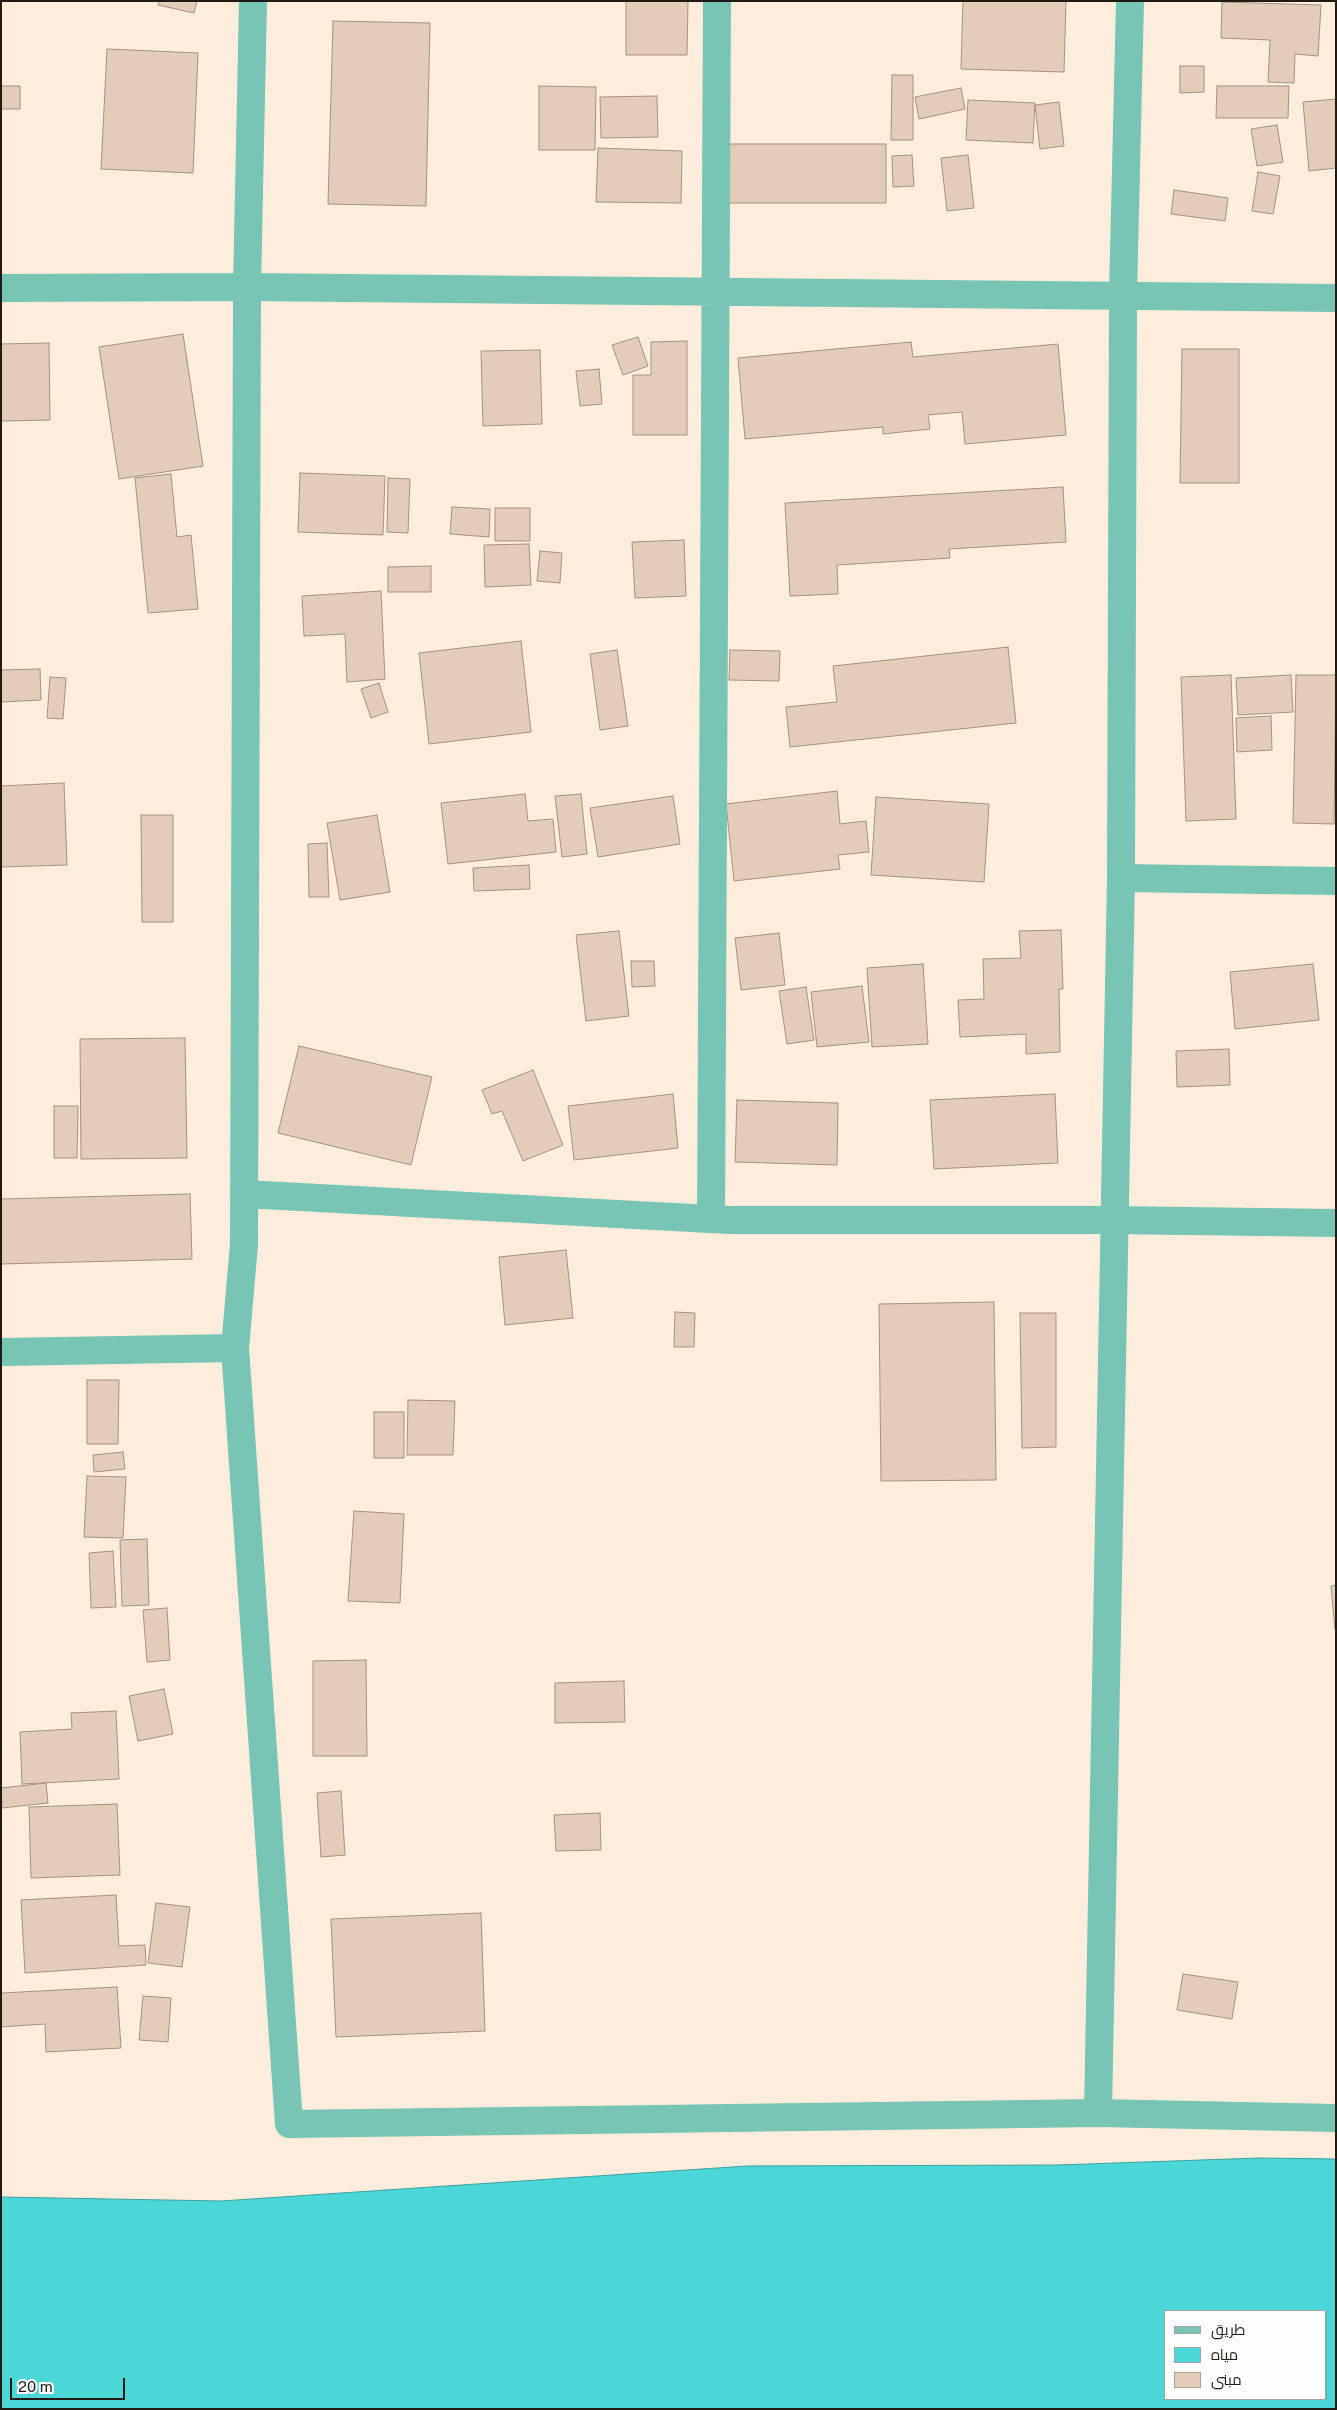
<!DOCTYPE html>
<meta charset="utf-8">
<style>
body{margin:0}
#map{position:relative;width:1337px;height:2410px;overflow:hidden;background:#feeddc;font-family:"Public Sans",Cairo,sans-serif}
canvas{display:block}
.frame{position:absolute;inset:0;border:2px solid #221b13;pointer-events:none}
.legend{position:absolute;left:1164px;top:2310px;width:162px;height:90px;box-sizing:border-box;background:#fdfdfd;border:1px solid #a5a39f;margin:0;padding:6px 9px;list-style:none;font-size:15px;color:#221b13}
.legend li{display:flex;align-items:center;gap:10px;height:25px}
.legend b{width:25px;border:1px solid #a5a39f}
.scale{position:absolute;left:10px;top:2378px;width:115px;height:22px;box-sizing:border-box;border:2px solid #221b13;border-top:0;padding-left:6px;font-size:15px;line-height:18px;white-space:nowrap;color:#221b13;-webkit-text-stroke:4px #fdfdfd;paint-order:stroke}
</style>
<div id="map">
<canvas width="1337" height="2410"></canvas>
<div class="frame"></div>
<ul class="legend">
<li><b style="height:6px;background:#79c5b5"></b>طريق</li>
<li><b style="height:14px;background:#4bd7d8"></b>مياه</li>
<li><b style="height:14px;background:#e1cdb8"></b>مبنى</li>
</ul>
<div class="scale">20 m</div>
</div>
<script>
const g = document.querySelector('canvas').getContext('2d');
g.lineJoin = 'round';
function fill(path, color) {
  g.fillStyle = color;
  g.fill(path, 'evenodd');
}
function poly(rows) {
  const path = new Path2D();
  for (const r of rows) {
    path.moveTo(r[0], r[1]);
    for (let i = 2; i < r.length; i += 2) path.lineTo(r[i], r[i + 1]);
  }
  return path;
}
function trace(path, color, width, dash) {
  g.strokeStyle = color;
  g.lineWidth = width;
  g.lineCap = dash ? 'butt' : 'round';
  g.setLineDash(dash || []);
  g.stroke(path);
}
const water = poly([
 [1259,2158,1336,2159,1336,2409,1,2409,1,2197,221,2201,747,2166,1058,2165,1259,2158],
 [1166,2311,1326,2311,1326,2399,1166,2399,1166,2311]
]);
fill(water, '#4bd7d8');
trace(water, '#3f9f9d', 1);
const building = poly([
 [159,1,197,1,194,13,158,5,159,1],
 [626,1,688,1,687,55,626,55,626,1],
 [963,1,1066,1,1064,72,961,69,963,1],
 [1222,2,1321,5,1318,56,1295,54,1294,83,1268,82,1270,40,1221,38,1222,2],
 [333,21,430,23,426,206,328,204,333,21],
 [107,49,198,53,193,173,101,169,107,49],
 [1180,66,1204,66,1204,92,1180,93,1180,66],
 [892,75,913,75,913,140,891,140,892,75],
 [1,86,20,86,20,109,1,109,1,86],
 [539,86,596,87,595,150,539,150,539,86],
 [1217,86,1289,86,1288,118,1216,118,1217,86],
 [961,88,965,109,919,119,915,97,961,88],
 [657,96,658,137,601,138,600,97,657,96],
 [1336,99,1336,168,1309,171,1303,102,1336,99],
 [968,100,1035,103,1033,143,966,140,968,100],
 [1059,102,1064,146,1040,149,1035,105,1059,102],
 [1277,125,1283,162,1257,166,1251,129,1277,125],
 [720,144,886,144,886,203,719,203,720,144],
 [598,148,682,151,681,203,596,202,598,148],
 [912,155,914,186,893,187,892,156,912,155],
 [968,155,974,208,947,211,941,158,968,155],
 [1258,172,1280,176,1273,214,1252,211,1258,172],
 [1174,190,1228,198,1225,221,1171,214,1174,190],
 [183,334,203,466,119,479,99,347,183,334],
 [638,337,648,366,623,375,612,345,638,337],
 [687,341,687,435,633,435,633,375,651,375,651,342,687,341],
 [911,342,913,357,1058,344,1066,435,965,444,962,412,928,415,930,429,883,434,883,427,745,439,738,358,911,342],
 [49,343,50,420,1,421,1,344,49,343],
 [1182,349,1239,349,1239,483,1180,483,1182,349],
 [540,350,542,424,483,426,481,351,540,350],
 [599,369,602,404,580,406,576,371,599,369],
 [300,473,385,476,383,535,298,532,300,473],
 [171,474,177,537,191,535,198,609,148,613,135,478,171,474],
 [388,478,410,479,408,533,387,532,388,478],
 [1063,487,1066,542,949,549,950,558,837,565,838,594,790,596,785,503,1063,487],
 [452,507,490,509,489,537,450,534,452,507],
 [495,508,530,508,530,541,495,541,495,508],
 [684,540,686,596,635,598,632,542,684,540],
 [529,544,531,585,485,587,484,545,529,544],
 [540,551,562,553,560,583,537,581,540,551],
 [431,566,431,592,388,592,388,567,431,566],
 [381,591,385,679,347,682,345,634,304,636,302,596,381,591],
 [521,641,531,732,429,744,419,653,521,641],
 [1008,647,1016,723,790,747,786,707,837,702,833,666,1008,647],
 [617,650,628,726,600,730,590,654,617,650],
 [730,650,780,651,779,681,729,680,730,650],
 [40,669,41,700,1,702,1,670,40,669],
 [1231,675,1236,819,1186,821,1181,677,1231,675],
 [1291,675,1293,712,1238,715,1236,678,1291,675],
 [1296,675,1336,675,1334,824,1293,823,1296,675],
 [50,677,66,678,63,719,47,718,50,677],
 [379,683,388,712,371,718,361,689,379,683],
 [1271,716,1272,750,1237,752,1236,718,1271,716],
 [64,783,67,865,1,867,1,786,64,783],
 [837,791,840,824,866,821,869,852,838,855,840,869,734,881,726,804,837,791],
 [525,794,528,821,553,819,556,852,448,864,441,803,525,794],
 [581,794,587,854,562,857,555,796,581,794],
 [673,796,680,844,598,857,590,808,673,796],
 [876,797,989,804,984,882,871,875,876,797],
 [141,815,173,815,173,922,142,922,141,815],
 [377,815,390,892,340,900,327,823,377,815],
 [327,843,329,897,309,897,308,844,327,843],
 [529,865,530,889,474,891,473,868,529,865],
 [1061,930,1063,989,1059,989,1060,1052,1026,1054,1026,1034,960,1037,958,1000,984,999,983,959,1021,958,1019,931,1061,930],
 [619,931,629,1016,586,1021,576,935,619,931],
 [779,933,785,985,741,990,735,938,779,933],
 [631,961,654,961,655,986,632,987,631,961],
 [923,964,928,1044,872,1047,867,968,923,964],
 [1313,964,1319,1020,1235,1029,1230,972,1313,964],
 [862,986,869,1042,817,1047,811,992,862,986],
 [806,987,814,1040,787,1044,779,991,806,987],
 [185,1038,187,1158,81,1159,80,1039,185,1038],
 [299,1046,432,1077,411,1165,278,1133,299,1046],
 [1229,1049,1230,1085,1177,1087,1176,1051,1229,1049],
 [533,1070,563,1145,523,1161,502,1111,492,1114,482,1090,533,1070],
 [673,1094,678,1148,574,1160,568,1106,673,1094],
 [1055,1094,1058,1163,934,1169,930,1100,1055,1094],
 [737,1100,838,1103,837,1165,735,1162,737,1100],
 [54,1106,78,1106,77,1158,54,1158,54,1106],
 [190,1194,192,1259,1,1264,1,1199,190,1194],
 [566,1250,573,1318,505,1325,499,1257,566,1250],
 [994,1302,996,1480,881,1481,879,1304,994,1302],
 [675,1312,695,1313,694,1347,674,1347,675,1312],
 [1020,1313,1056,1313,1056,1447,1022,1448,1020,1313],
 [87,1380,119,1380,118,1444,87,1444,87,1380],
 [408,1400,455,1401,453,1455,407,1455,408,1400],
 [374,1412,404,1412,404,1458,374,1458,374,1412],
 [123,1452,125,1469,94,1472,93,1455,123,1452],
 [87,1476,126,1477,123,1538,84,1537,87,1476],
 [354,1511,404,1514,400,1603,348,1601,354,1511],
 [147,1539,149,1605,122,1606,120,1540,147,1539],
 [113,1551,116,1607,91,1608,89,1553,113,1551],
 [1336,1585,1336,1630,1335,1630,1331,1586,1336,1585],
 [167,1608,170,1660,147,1662,143,1610,167,1608],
 [366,1660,367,1756,313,1756,313,1661,366,1660],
 [624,1681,625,1722,555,1723,555,1683,624,1681],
 [164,1689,173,1734,138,1741,129,1696,164,1689],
 [116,1711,119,1779,22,1784,20,1732,72,1729,71,1713,116,1711],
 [46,1783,48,1803,2,1808,1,1788,46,1783],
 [341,1791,345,1855,321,1857,317,1793,341,1791],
 [117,1804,120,1875,31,1878,29,1807,117,1804],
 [600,1813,601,1850,556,1851,554,1815,600,1813],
 [116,1895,119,1946,145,1945,146,1965,25,1973,21,1900,116,1895],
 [156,1903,190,1907,182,1967,148,1963,156,1903],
 [481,1913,485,2031,336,2037,331,1919,481,1913],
 [1183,1974,1238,1982,1232,2019,1177,2010,1183,1974],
 [117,1987,121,2048,46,2052,45,2024,1,2027,1,1993,117,1987],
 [143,1996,171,1998,168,2042,139,2040,143,1996]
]);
fill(building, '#e1cdb8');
trace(building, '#a5927e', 1);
trace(poly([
 [253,1,247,287,244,1244,235,1348,289,2124,1098,2113,1336,2118],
 [1,288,247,287,1336,298],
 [1121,878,1336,881],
 [244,1194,729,1220,1113,1220,1336,1223],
 [711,1219,717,1],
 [1,1352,235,1348],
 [1098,2113,1121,878,1123,296,1130,1]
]), '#79c5b5', 28);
</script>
